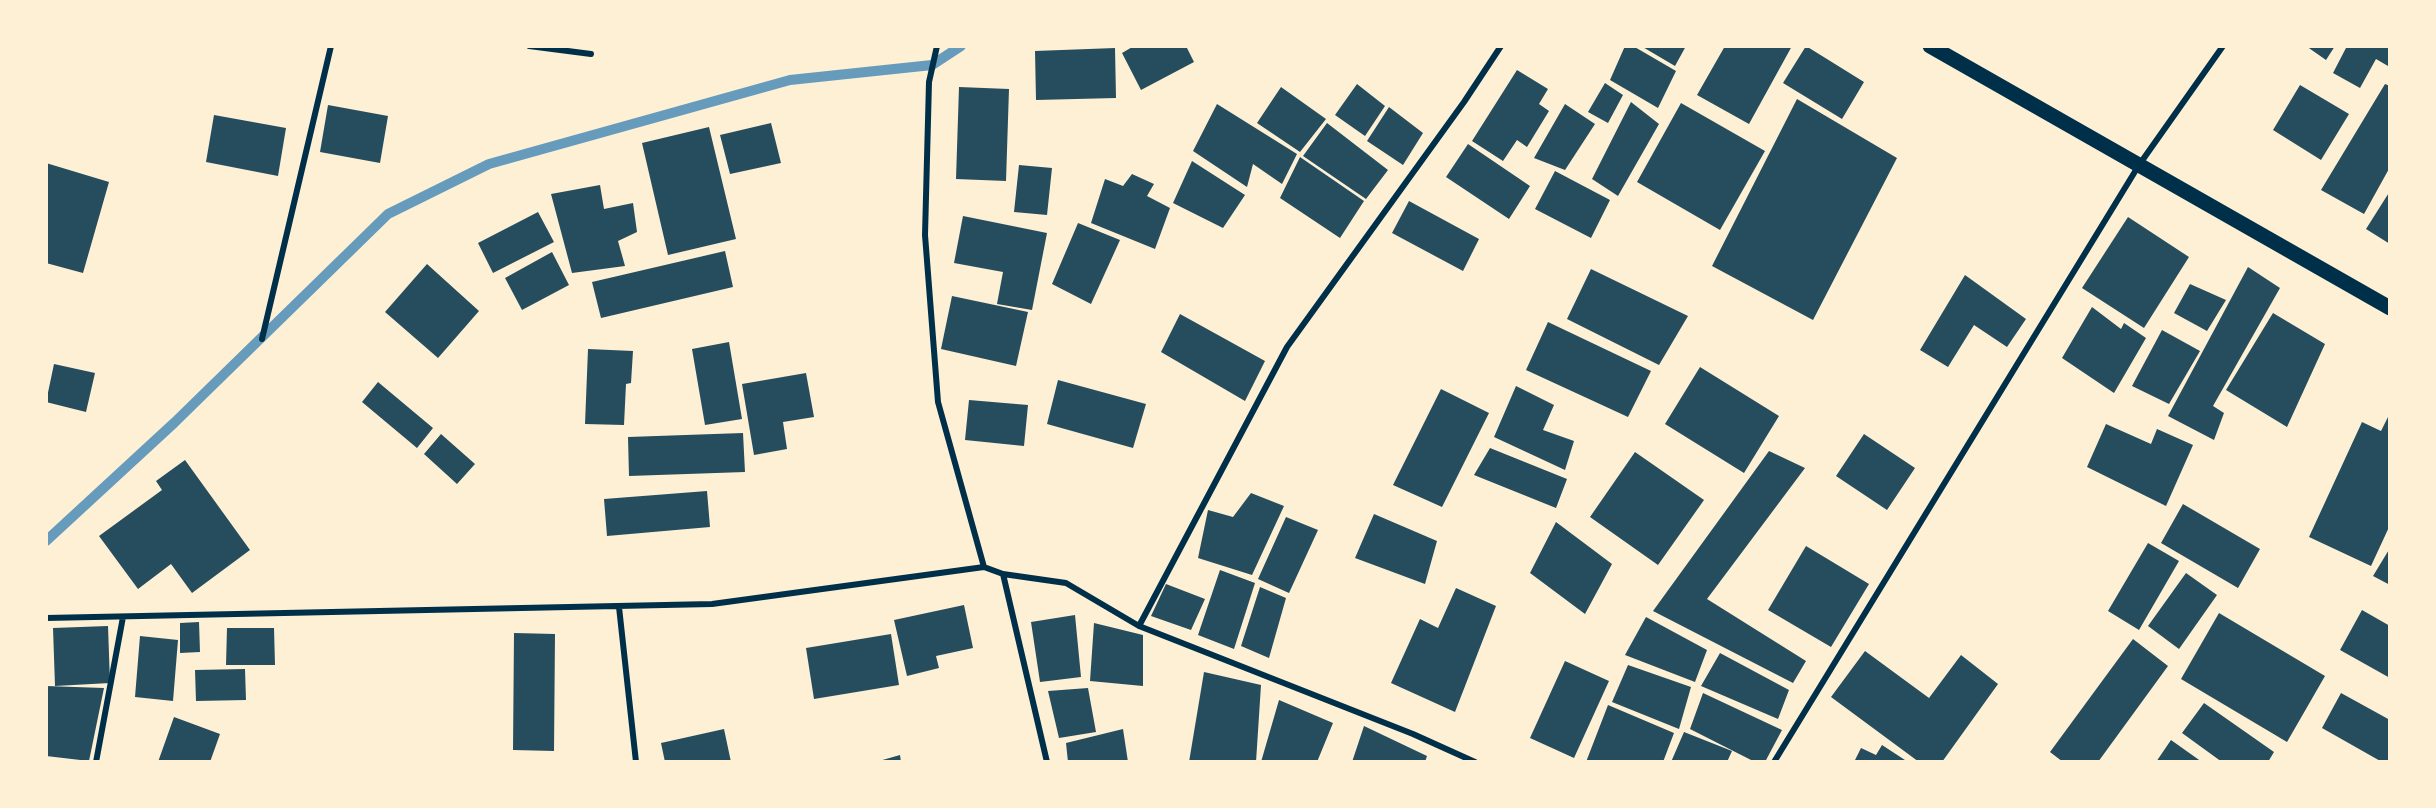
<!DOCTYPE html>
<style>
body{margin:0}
#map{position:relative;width:2436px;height:808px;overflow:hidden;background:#fdf0d5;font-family:"Exo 2",sans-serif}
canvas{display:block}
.frame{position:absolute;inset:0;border:48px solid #fdf0d5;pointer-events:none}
</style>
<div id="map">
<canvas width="2436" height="808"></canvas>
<div class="frame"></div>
</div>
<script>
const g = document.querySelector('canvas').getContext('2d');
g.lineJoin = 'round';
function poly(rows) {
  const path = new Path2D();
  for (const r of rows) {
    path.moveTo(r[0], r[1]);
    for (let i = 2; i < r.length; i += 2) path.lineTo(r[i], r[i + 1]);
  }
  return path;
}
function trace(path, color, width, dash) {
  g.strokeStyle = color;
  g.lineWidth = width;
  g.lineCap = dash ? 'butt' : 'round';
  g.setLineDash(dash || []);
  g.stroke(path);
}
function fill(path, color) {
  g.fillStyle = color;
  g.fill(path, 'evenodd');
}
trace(poly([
 [46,541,174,423,388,214,489,164,790,80,932,65,961,46]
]), '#669bbc', 10);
fill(poly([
 [1134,46,1186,46,1194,62,1141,90,1122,53],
 [1625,46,1633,46,1676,71,1658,108,1610,80],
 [1641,46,1686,46,1675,66],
 [1725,46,1792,46,1749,124,1697,95],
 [1806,46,1864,82,1842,119,1783,83],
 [2306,46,2335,46,2326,60],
 [2347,46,2390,46,2390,63,2388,66,2376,59,2360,88,2333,73],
 [1115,48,1116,98,1036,100,1035,51],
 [1517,70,1548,89,1539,104,1549,111,1527,147,1517,140,1503,161,1472,141],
 [1605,83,1623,95,1608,123,1588,112],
 [1357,84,1385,106,1365,136,1335,115],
 [2385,84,2390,86,2390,167,2364,214,2321,190],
 [2300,85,2349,114,2321,160,2273,130],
 [959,87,1009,89,1006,181,956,179],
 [1281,87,1326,119,1300,152,1257,123],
 [1797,99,1897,158,1813,320,1712,266],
 [1631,102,1659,124,1618,196,1592,179],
 [1681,103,1765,151,1720,230,1637,182],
 [1217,104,1297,154,1282,184,1253,164,1247,187,1193,151],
 [1565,104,1595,124,1565,170,1534,158],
 [328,105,388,116,380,163,320,152],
 [1389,107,1423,133,1403,165,1367,141],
 [214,115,286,128,278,176,206,162],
 [771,123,781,163,730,174,720,135],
 [1327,123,1388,170,1366,199,1303,156],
 [709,127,736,239,668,255,642,143],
 [1468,144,1530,186,1509,219,1446,177],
 [1300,157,1364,201,1340,238,1280,198],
 [1192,161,1245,195,1223,228,1173,203],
 [46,163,109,182,83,273,46,263],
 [1019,165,1052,168,1047,215,1014,212],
 [1555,171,1610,200,1591,238,1535,209],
 [1132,174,1154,184,1147,196,1170,208,1155,249,1091,223,1105,179,1123,186],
 [600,185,604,209,633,203,637,232,618,241,625,266,572,273,551,194],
 [2390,191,2390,244,2366,229],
 [1409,201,1479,239,1463,271,1392,233],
 [538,212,554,242,493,273,478,243],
 [963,216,1047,233,1032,310,997,304,1003,272,954,263],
 [2128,217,2189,257,2144,328,2082,288],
 [1078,223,1120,240,1091,304,1052,284],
 [725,251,733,287,601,318,592,282],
 [552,252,569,285,522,310,505,278],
 [427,264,479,311,438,358,385,312],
 [2248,267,2280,288,2213,406,2224,413,2214,440,2168,416],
 [1591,269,1688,316,1659,365,1567,319],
 [1965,275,2026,319,2007,347,1974,325,1948,367,1920,350],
 [2190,284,2226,300,2207,331,2174,313],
 [952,296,1028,312,1016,366,941,349],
 [2092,307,2121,329,2124,323,2146,338,2114,393,2062,358],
 [2273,313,2325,344,2287,427,2226,390],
 [1180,314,1265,361,1245,401,1161,352],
 [1548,322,1651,371,1628,417,1526,370],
 [2162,330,2200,351,2169,404,2132,386],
 [729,342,742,419,705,425,692,349],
 [588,349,633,351,631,383,626,384,624,425,585,424],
 [54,364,95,373,86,412,46,402],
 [1700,367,1779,416,1744,473,1665,424],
 [806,373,814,417,783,422,787,449,754,455,742,384],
 [1058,380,1146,404,1133,448,1047,424],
 [378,382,433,428,417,448,362,402],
 [1516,386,1554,405,1543,430,1574,441,1565,470,1494,437],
 [1441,389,1489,413,1442,507,1393,485],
 [969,400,1028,405,1024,446,965,440],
 [2390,413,2390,525,2371,566,2309,537,2362,422,2381,431],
 [2106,424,2151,444,2157,429,2193,445,2166,506,2087,467],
 [743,433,745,472,629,476,628,437],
 [441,434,475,464,457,484,424,454],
 [1864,434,1915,468,1887,510,1836,476],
 [1490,448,1567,479,1556,508,1474,475],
 [1769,451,1805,468,1707,599,1806,661,1793,683,1653,611],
 [1635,452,1704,500,1658,565,1590,517],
 [185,460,250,550,192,593,171,564,138,589,99,536,162,490,156,481],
 [707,491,710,527,607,536,604,499],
 [1251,493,1284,506,1252,575,1198,558,1208,510,1233,517],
 [2183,504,2260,549,2238,588,2161,543],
 [1374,514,1437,541,1425,584,1355,558],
 [1286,517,1318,530,1289,593,1258,579],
 [1556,522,1612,564,1585,614,1530,573],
 [2148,543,2179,561,2139,630,2108,611],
 [1806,546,1869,584,1831,647,1768,610],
 [2390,548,2390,585,2373,576],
 [1220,570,1255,583,1234,649,1198,635],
 [2186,573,2217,595,2179,649,2148,626],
 [1166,584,1205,599,1191,630,1151,616],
 [1260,587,1286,598,1269,658,1241,646],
 [1456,588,1496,606,1455,712,1391,683,1420,619,1438,628],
 [964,605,973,648,936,656,939,668,907,676,894,620],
 [2362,610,2390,626,2390,678,2340,650],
 [2219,613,2325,676,2287,742,2181,679],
 [1075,615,1081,677,1040,682,1031,622],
 [1646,617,1707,650,1695,682,1625,655],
 [199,622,200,652,180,653,180,623],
 [1094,623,1143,635,1143,686,1090,681],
 [108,626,110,683,55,686,53,628],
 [227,628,274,628,275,665,226,665],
 [514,633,555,634,554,751,513,750],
 [891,634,899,685,814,699,806,648],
 [140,636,178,640,173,701,135,697],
 [2133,639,2168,666,2098,762,2063,762,2050,752],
 [1865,651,1929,698,1961,655,1998,684,1942,762,1919,762,1831,697],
 [1720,653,1789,690,1778,719,1701,686],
 [1565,661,1609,681,1574,758,1530,738],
 [1628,665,1691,687,1679,729,1612,702],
 [245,669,246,700,196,701,195,670],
 [1204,672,1261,685,1256,762,1189,762],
 [46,686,104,688,89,761,46,756],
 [1088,688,1096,732,1059,738,1048,691],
 [1703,693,1782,730,1765,762,1755,762,1690,729],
 [2341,693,2390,720,2390,762,2382,762,2322,728],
 [1279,700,1333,723,1317,762,1261,762],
 [2204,703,2274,752,2268,762,2222,762,2182,733],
 [1608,705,1674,733,1663,762,1586,762],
 [174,717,220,734,210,762,158,762],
 [1364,726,1427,756,1425,762,1352,762],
 [724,729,731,762,665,762,661,743],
 [1123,729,1128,762,1068,762,1066,743],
 [1684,732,1732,751,1727,762,1671,762],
 [2171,740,2202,762,2156,762],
 [1882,745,1908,762,1854,762,1861,748,1876,755],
 [900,755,901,762,879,762,879,761]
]), '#264d5e');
trace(poly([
 [529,46,591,54],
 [937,46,929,82,925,235,938,402,984,567],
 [262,339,331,46],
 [1003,574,1047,762],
 [619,607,636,762],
 [46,618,712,604,984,567,1003,574,1066,583,1139,626,1413,734,1475,762],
 [1139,626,1287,347,1464,102,1501,46],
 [96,762,123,617],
 [1774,762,2139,165,2223,46]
]), '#003049', 6);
trace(poly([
 [1930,46,2390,308]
]), '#003049', 15);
</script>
